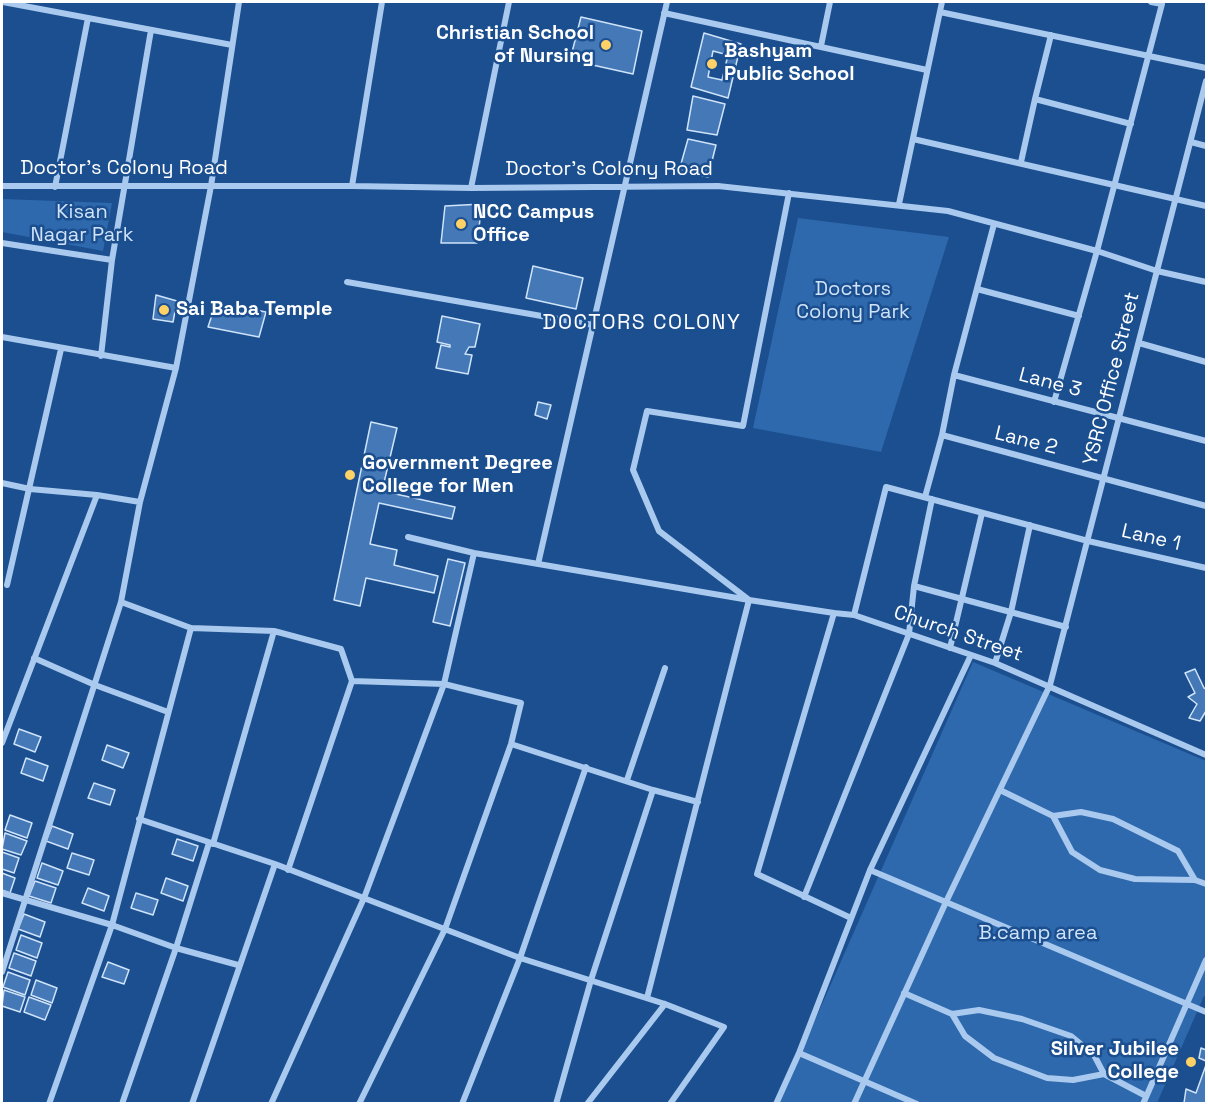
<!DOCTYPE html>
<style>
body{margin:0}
#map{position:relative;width:1208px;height:1105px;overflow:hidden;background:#1b4f8f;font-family:"Space Grotesk",sans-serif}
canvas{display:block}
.frame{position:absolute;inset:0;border:3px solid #fff;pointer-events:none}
</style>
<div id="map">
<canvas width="1208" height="1105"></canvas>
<div class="frame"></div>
</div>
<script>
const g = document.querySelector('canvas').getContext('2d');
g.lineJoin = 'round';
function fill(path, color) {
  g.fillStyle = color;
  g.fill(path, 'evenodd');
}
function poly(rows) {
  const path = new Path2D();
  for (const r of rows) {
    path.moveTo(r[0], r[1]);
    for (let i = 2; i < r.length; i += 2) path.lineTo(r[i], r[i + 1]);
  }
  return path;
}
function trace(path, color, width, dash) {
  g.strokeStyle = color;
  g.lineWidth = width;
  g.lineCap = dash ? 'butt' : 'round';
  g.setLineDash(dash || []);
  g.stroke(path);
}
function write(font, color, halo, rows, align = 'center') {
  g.font = font + ' "Space Grotesk",sans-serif';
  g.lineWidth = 5;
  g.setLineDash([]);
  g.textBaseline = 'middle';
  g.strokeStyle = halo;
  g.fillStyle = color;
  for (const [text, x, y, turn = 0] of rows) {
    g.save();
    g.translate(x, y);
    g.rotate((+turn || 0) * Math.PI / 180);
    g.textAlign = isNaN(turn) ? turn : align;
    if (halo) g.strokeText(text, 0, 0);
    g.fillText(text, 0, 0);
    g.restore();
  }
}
fill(poly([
 [2,199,112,203,103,251,2,232],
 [798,218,949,237,881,452,753,428],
 [973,662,1206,761,1206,997,1204,996,1157,1103,778,1104]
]), '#2e69ad');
const building = poly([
 [581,17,642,31,633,74,570,60,581,17],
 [704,33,741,44,728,98,691,87,704,33],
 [713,51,728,55,722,80,708,77,713,51],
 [693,96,725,104,717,135,687,130,693,96],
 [688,139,716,145,708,177,679,171,688,139],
 [482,204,477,243,441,243,445,206,482,204],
 [533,266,583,278,576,309,526,298,533,266],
 [156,295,177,301,173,322,153,319,156,295],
 [216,303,266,312,259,337,208,327,216,303],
 [442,316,480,324,475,347,469,347,465,354,472,355,468,374,436,368,441,345,450,347,450,345,437,342,442,316],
 [538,402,551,405,547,419,535,415,538,402],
 [371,422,397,428,382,491,455,507,452,519,379,503,370,544,397,550,394,565,438,576,434,593,366,578,360,606,334,600,371,422],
 [448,559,465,563,450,626,433,622,448,559],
 [1195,669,1204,688,1206,689,1206,711,1200,721,1189,718,1197,704,1188,697,1195,693,1185,673,1195,669],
 [19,729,41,737,35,752,14,744,19,729],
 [107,745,129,753,123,768,102,760,107,745],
 [26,758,48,766,43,781,21,773,26,758],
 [94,783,115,790,110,805,88,798,94,783],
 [10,815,32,823,27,838,5,830,10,815],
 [52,826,73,834,68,849,46,841,52,826],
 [5,833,27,841,21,855,2,849,5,833],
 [177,839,198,846,193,861,172,854,177,839],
 [2,852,19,858,14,873,2,869,2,852],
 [72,853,94,860,89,875,67,868,72,853],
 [42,863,63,871,58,885,37,878,42,863],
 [2,873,15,878,10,893,2,890,2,873],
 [166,878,188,886,183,901,161,893,166,878],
 [35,881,56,888,51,903,29,896,35,881],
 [88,888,109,896,104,911,82,903,88,888],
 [136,893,158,900,153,915,131,908,136,893],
 [24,914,45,922,40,937,18,929,24,914],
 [21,935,42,943,37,958,16,950,21,935],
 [14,953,36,961,31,976,9,968,14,953],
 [108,962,129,970,124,984,102,977,108,962],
 [8,972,30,980,25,995,3,987,8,972],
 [36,980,57,988,52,1003,31,995,36,980],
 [4,990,25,997,20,1012,2,1006,4,990],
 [29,997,51,1005,45,1020,24,1012,29,997],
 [1201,1048,1206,1050,1206,1061,1199,1058,1201,1048],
 [1206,1065,1206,1104,1184,1103,1186,1089,1196,1093,1206,1065]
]);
fill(building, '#4478b7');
trace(building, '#cfe3fa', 1.5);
trace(poly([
 [3,2,232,45],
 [940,12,1206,68],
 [664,13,927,70],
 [821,46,830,2],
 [1035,99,1051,35],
 [913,139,1206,206],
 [1191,142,1206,146],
 [1021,162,1035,99,1131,124],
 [2,186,352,186,471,188,718,186,948,211,1097,251,1157,271,1206,282],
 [352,186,382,2],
 [55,187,88,18],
 [471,188,509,2],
 [899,204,942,2],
 [2,243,112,260],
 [347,282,593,325],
 [977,289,1079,316],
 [2,337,176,368],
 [1139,343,1206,362],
 [101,356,112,260,151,30],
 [954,375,1206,441],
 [1054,402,1097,251,1162,4,1151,2],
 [942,435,1206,506],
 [2,483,30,489,97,495,140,502],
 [925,497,942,435,954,375,994,224],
 [408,537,474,553,749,600,834,613,854,615,995,663,1206,755],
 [538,564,667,2],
 [7,585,61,349],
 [914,586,1066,627],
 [121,602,191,628,274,631,341,649,352,681,444,684,521,703,511,744,445,929,359,1104],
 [834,613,757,874,851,918],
 [854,615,886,487,1088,541,1206,568],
 [950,648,982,513],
 [34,658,95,685,168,712],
 [995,663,1011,612,1030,525],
 [2,743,97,495],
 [511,744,653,790,698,802],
 [627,780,665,668],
 [1000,790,1053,816,1081,812,1113,819,1178,851,1195,880],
 [1053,816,1072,852,1100,870,1135,879,1195,880,1206,884],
 [139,819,275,864,520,958,665,1004,724,1027,670,1104],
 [213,844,274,631],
 [288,870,352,681],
 [870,870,1206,1012],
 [2,893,112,925,176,948,238,965],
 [804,897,909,634,914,586,932,499],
 [2,972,121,602,140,502,176,368,211,186,239,2],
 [904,993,952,1014,979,1010,1022,1019,1071,1036,1094,1055,1104,1074,1146,1096],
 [647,998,749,600,659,531,633,470,647,411,743,426,789,193],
 [952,1014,965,1036,994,1058,1047,1078,1073,1080,1104,1074],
 [799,1053,917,1104],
 [49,1104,112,925,191,628],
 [122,1104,176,948,209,843],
 [192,1104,275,864],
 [271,1104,364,898,444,684,474,553],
 [462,1104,520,958,586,767],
 [556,1104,591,980,653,790],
 [587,1104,665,1004],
 [776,1104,799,1053,870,870,971,655],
 [854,1104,946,902,1050,685,1206,81],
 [1143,1104,1206,960]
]), '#a9c9ee', 6);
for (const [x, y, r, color] of [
 [606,45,6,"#ffd166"],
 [712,64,6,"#ffd166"],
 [461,224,6,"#ffd166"],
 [164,310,6,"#ffd166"],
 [350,475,6,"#ffd166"],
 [1191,1062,6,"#ffd166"]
]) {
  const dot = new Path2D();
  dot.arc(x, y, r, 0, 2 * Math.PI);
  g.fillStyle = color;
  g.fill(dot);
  trace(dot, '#1b4f8f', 2);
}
write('bold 20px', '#fff', '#1b4f8f', [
 ["Christian School",594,34,"right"],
 ["of Nursing",594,57,"right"],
 ["Bashyam",724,52],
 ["Public School",724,75],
 ["NCC Campus",473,213],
 ["Office",473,236],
 ["Sai Baba Temple",176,310],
 ["Government Degree",362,464],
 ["College for Men",362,487],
 ["Silver Jubilee",1179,1050,"right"],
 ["College",1179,1073,"right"]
], 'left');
write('20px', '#fff', '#1b4f8f', [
 ["Doctor's Colony Road",124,169],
 ["Doctor's Colony Road",609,170],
 ["YSRC Office Street",1112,379,-76],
 ["Lane 3",1050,383,15],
 ["Lane 2",1026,441,14],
 ["Lane 1",1151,538,13],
 ["Church Street",958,634,19]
]);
write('20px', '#cfe3fa', '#1b4f8f', [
 ["Kisan",82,213],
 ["Nagar Park",82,236],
 ["Doctors",853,290],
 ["Colony Park",853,313],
 ["B.camp area",1038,934]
]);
g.letterSpacing = '1.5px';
write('21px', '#fff', '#1b4f8f', [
 ["DOCTORS COLONY",642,323]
]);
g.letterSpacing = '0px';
</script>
